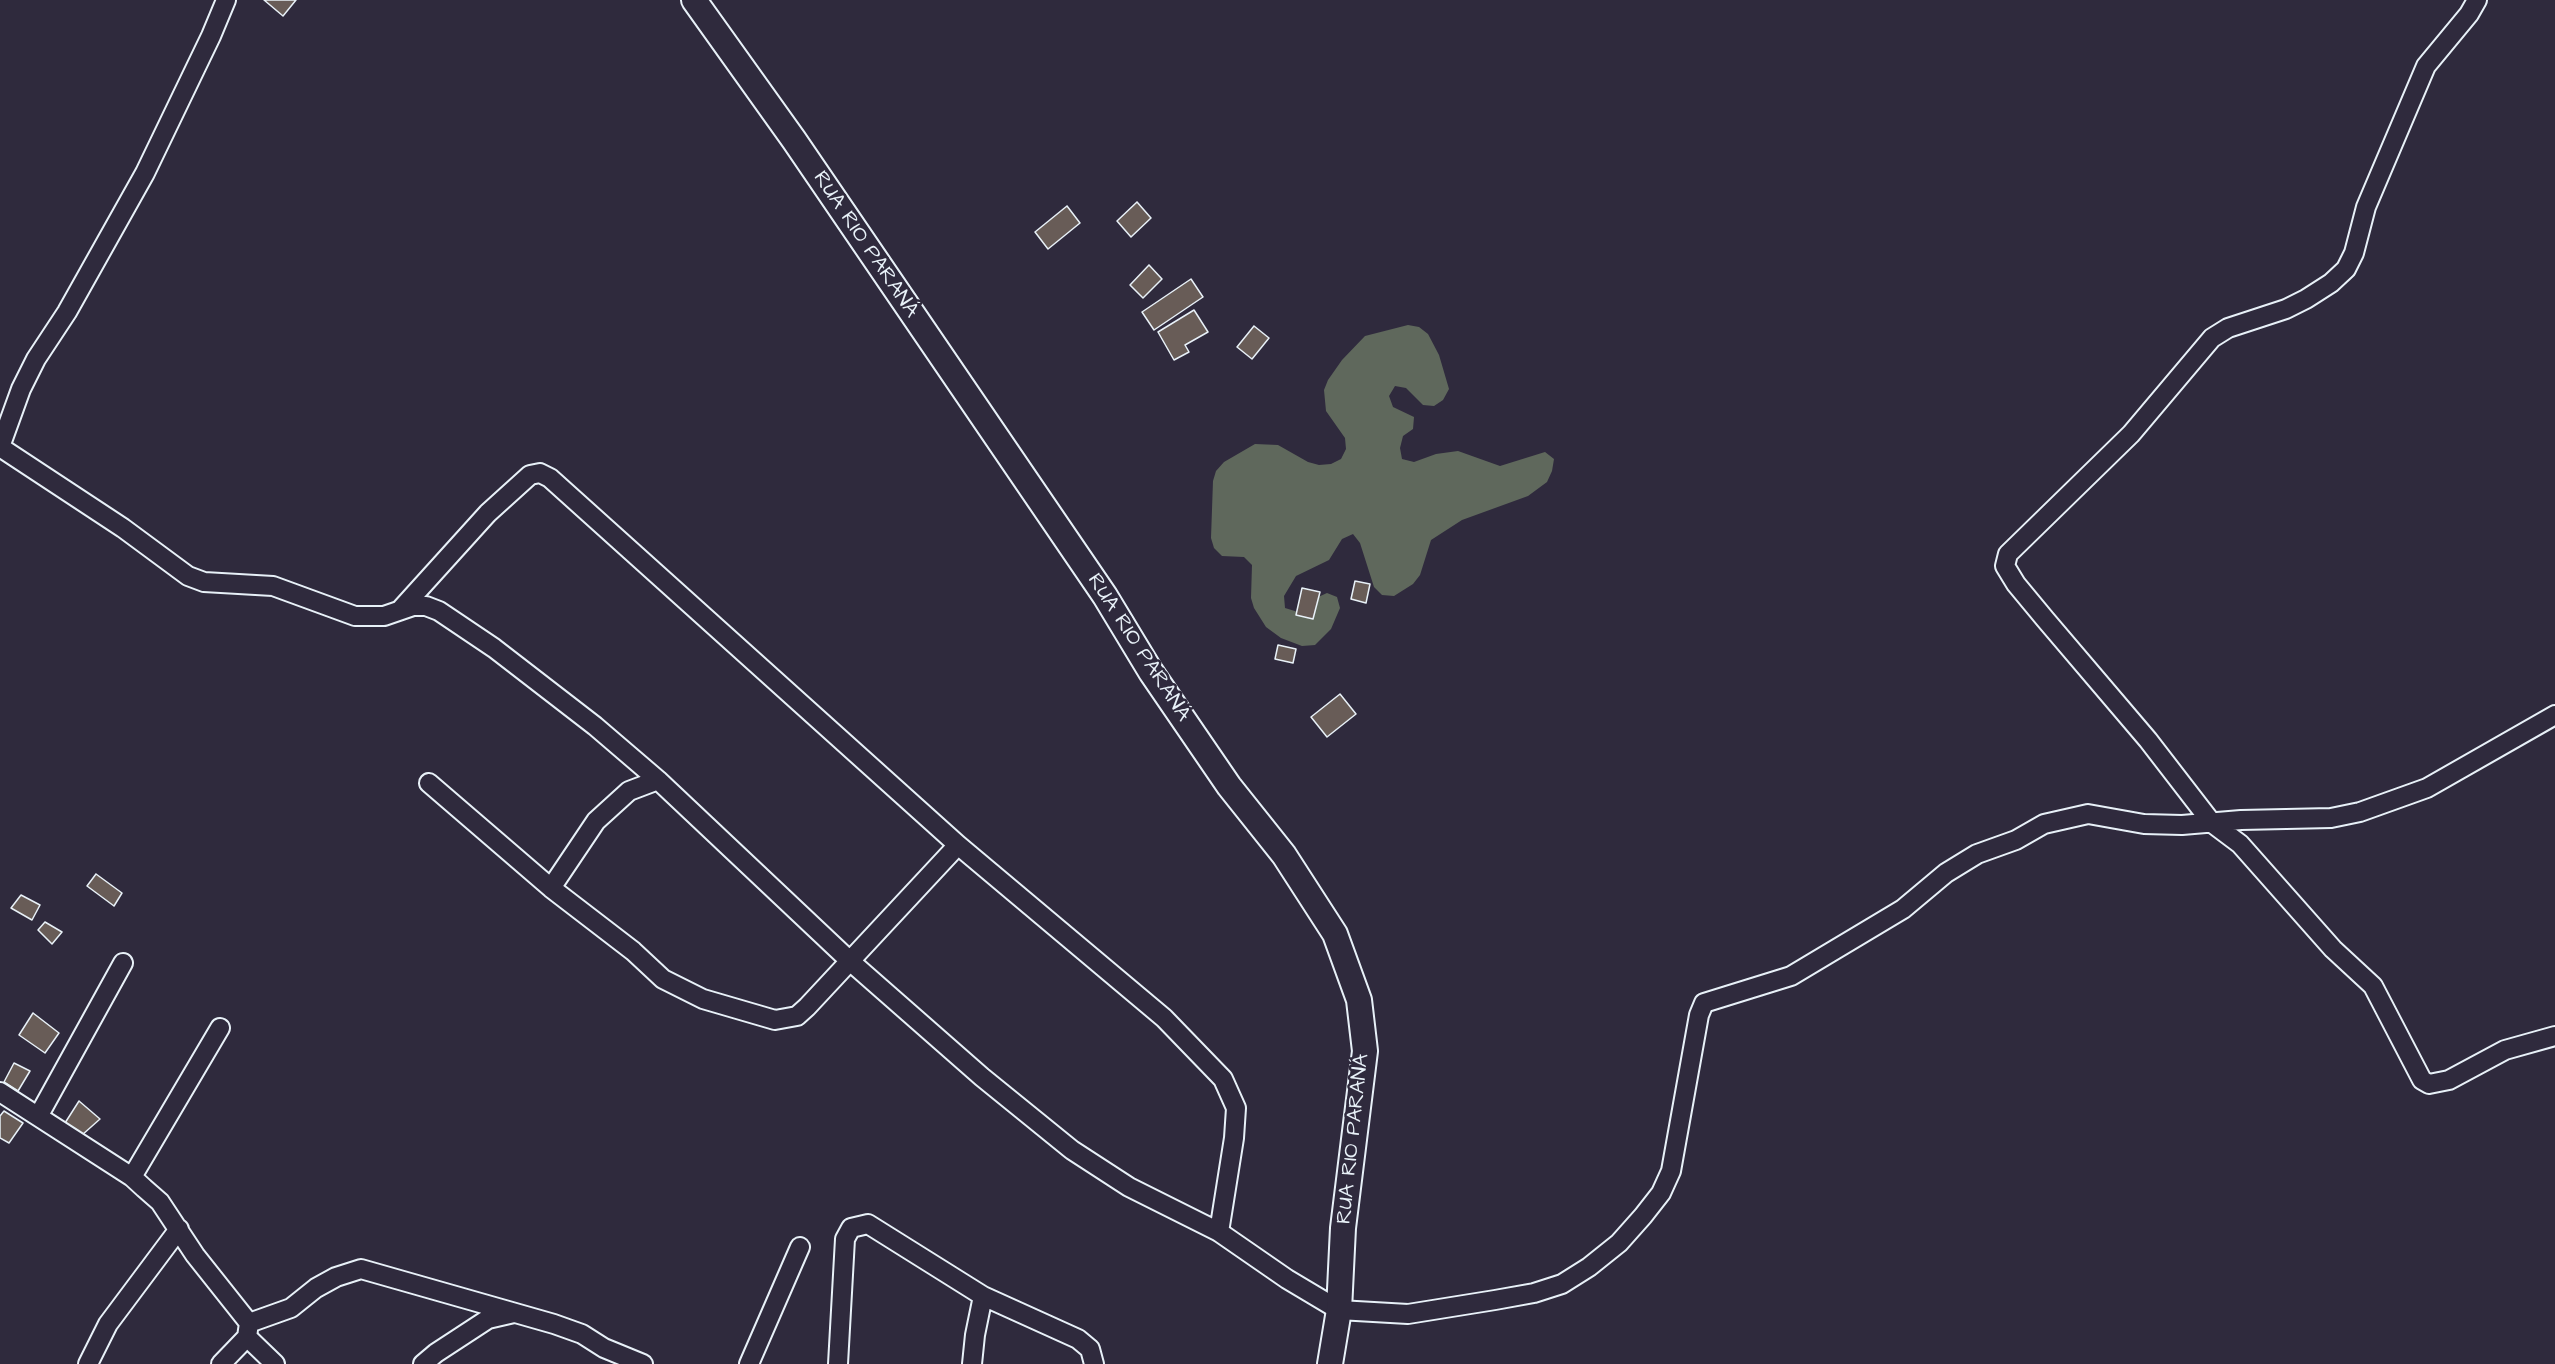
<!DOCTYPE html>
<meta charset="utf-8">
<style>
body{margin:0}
canvas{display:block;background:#2f2a3d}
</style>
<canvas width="2555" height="1364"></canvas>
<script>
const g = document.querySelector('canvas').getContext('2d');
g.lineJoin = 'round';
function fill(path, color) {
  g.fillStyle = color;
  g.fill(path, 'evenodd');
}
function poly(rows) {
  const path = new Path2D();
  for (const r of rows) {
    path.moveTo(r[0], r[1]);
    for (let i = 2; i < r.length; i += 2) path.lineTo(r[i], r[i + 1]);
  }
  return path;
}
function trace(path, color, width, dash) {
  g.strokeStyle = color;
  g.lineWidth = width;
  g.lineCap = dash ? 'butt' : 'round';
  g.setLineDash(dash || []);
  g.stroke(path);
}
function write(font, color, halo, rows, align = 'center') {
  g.font = font + ' "Architects Daughter",sans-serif';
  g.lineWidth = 5;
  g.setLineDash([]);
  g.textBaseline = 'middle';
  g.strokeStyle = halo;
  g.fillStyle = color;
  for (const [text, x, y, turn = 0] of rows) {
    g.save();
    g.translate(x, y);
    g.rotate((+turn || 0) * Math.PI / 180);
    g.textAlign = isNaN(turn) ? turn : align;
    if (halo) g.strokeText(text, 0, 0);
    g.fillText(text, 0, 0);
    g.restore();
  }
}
fill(poly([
 [1408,325,1419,327,1428,334,1439,355,1449,389,1443,400,1434,406,1423,405,1406,388,1395,386,1389,396,1393,407,1414,417,1413,429,1403,436,1400,448,1402,459,1414,462,1436,454,1458,451,1500,466,1545,452,1554,459,1552,471,1547,482,1528,496,1462,520,1431,540,1420,575,1413,584,1394,596,1382,595,1374,587,1360,543,1353,534,1342,539,1329,560,1296,576,1284,596,1285,608,1298,612,1316,598,1327,593,1337,597,1340,608,1331,629,1315,645,1302,646,1281,638,1266,627,1254,608,1251,598,1252,565,1244,557,1222,556,1214,548,1211,538,1213,481,1216,471,1224,462,1255,444,1278,445,1308,462,1319,465,1331,464,1341,459,1346,449,1345,438,1326,411,1324,390,1328,380,1342,360,1365,336]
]), '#5f685c');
const building = poly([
 [264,0,296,0,283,16,264,0],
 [1137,202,1151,218,1131,237,1117,221,1137,202],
 [1067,206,1080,223,1048,249,1035,232,1067,206],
 [1149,265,1162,279,1143,298,1130,285,1149,265],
 [1191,279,1203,297,1154,330,1142,312,1191,279],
 [1194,310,1208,332,1185,345,1189,352,1174,360,1158,332,1194,310],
 [1254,326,1269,338,1252,359,1237,347,1254,326],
 [1355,581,1370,584,1366,603,1351,599,1355,581],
 [1302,588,1320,592,1313,619,1296,615,1302,588],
 [1278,645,1296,649,1293,663,1275,659,1278,645],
 [1340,694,1356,714,1327,737,1311,717,1340,694],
 [96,874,122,893,114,906,87,886,96,874],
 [21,895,40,905,32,920,11,908,21,895],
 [45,922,62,932,52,944,38,930,45,922],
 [33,1013,59,1033,45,1053,19,1035,33,1013],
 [14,1063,30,1071,18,1091,4,1082,14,1063],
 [79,1101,100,1119,82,1135,65,1123,79,1101],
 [4,1111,23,1123,9,1143,0,1138,0,1116,4,1111]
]);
fill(building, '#685c57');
trace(building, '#e8f1f8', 1.5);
const minor = poly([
 [2477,0,2469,14,2426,66,2366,207,2354,253,2346,269,2331,283,2306,299,2286,309,2228,328,2212,338,2131,434,2008,554,2005,566,2016,584,2045,619,2148,740,2212,823,2240,844,2333,949,2373,986,2422,1080,2429,1084,2449,1080,2505,1050,2555,1036],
 [0,447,123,528,188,576,204,582,273,586,355,616,384,616,413,606,426,606,439,611,494,648,595,726,658,780,851,962,982,1077,1072,1150,1129,1187,1219,1232,1287,1279,1339,1310,1408,1314,1495,1300,1534,1293,1562,1284,1589,1267,1619,1243,1643,1216,1661,1193,1671,1171,1699,1015,1704,1003,1791,976,1903,909,1946,873,1977,854,2016,840,2044,824,2088,814,2144,824,2182,825,2241,820,2331,818,2360,812,2427,788,2555,715],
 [0,447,21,389,36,359,67,312,145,173,211,36,226,0],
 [402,608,488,513,530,475,540,473,550,478,958,845,1164,1018,1223,1079,1236,1108,1234,1138,1219,1232],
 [429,783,551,888,633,951,663,979,703,999,775,1020,797,1016,807,1007,958,845],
 [551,888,596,821,629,791,658,780],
 [0,1092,132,1177,144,1188,160,1202,195,1255,249,1323,291,1308,316,1288,336,1277,361,1269,554,1324,582,1334,604,1348,643,1364],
 [39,1115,123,963],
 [132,1177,220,1028],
 [249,1323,247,1337,275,1364],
 [88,1364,108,1324,179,1229],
 [221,1364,247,1337],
 [423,1364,436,1353,488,1319,514,1313],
 [749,1364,800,1247],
 [838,1364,845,1239,851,1228,868,1224,983,1296,1078,1339,1090,1349,1094,1364],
 [972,1364,975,1335,983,1296]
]);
const tertiary = poly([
 [694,0,794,140,1105,596,1151,672,1229,786,1284,855,1335,934,1359,1000,1365,1051,1343,1228,1339,1310,1330,1364]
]);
trace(minor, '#e8f1f8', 22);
trace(tertiary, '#e8f1f8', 28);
trace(minor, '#2f2a3d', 18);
trace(tertiary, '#2f2a3d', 24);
write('21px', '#e8f1f8', '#2f2a3d', [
 ["RUA RIO PARANÁ",865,245,56],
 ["RUA RIO PARANÁ",1138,648,57],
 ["RUA RIO PARANÁ",1354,1139,-84]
]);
</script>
